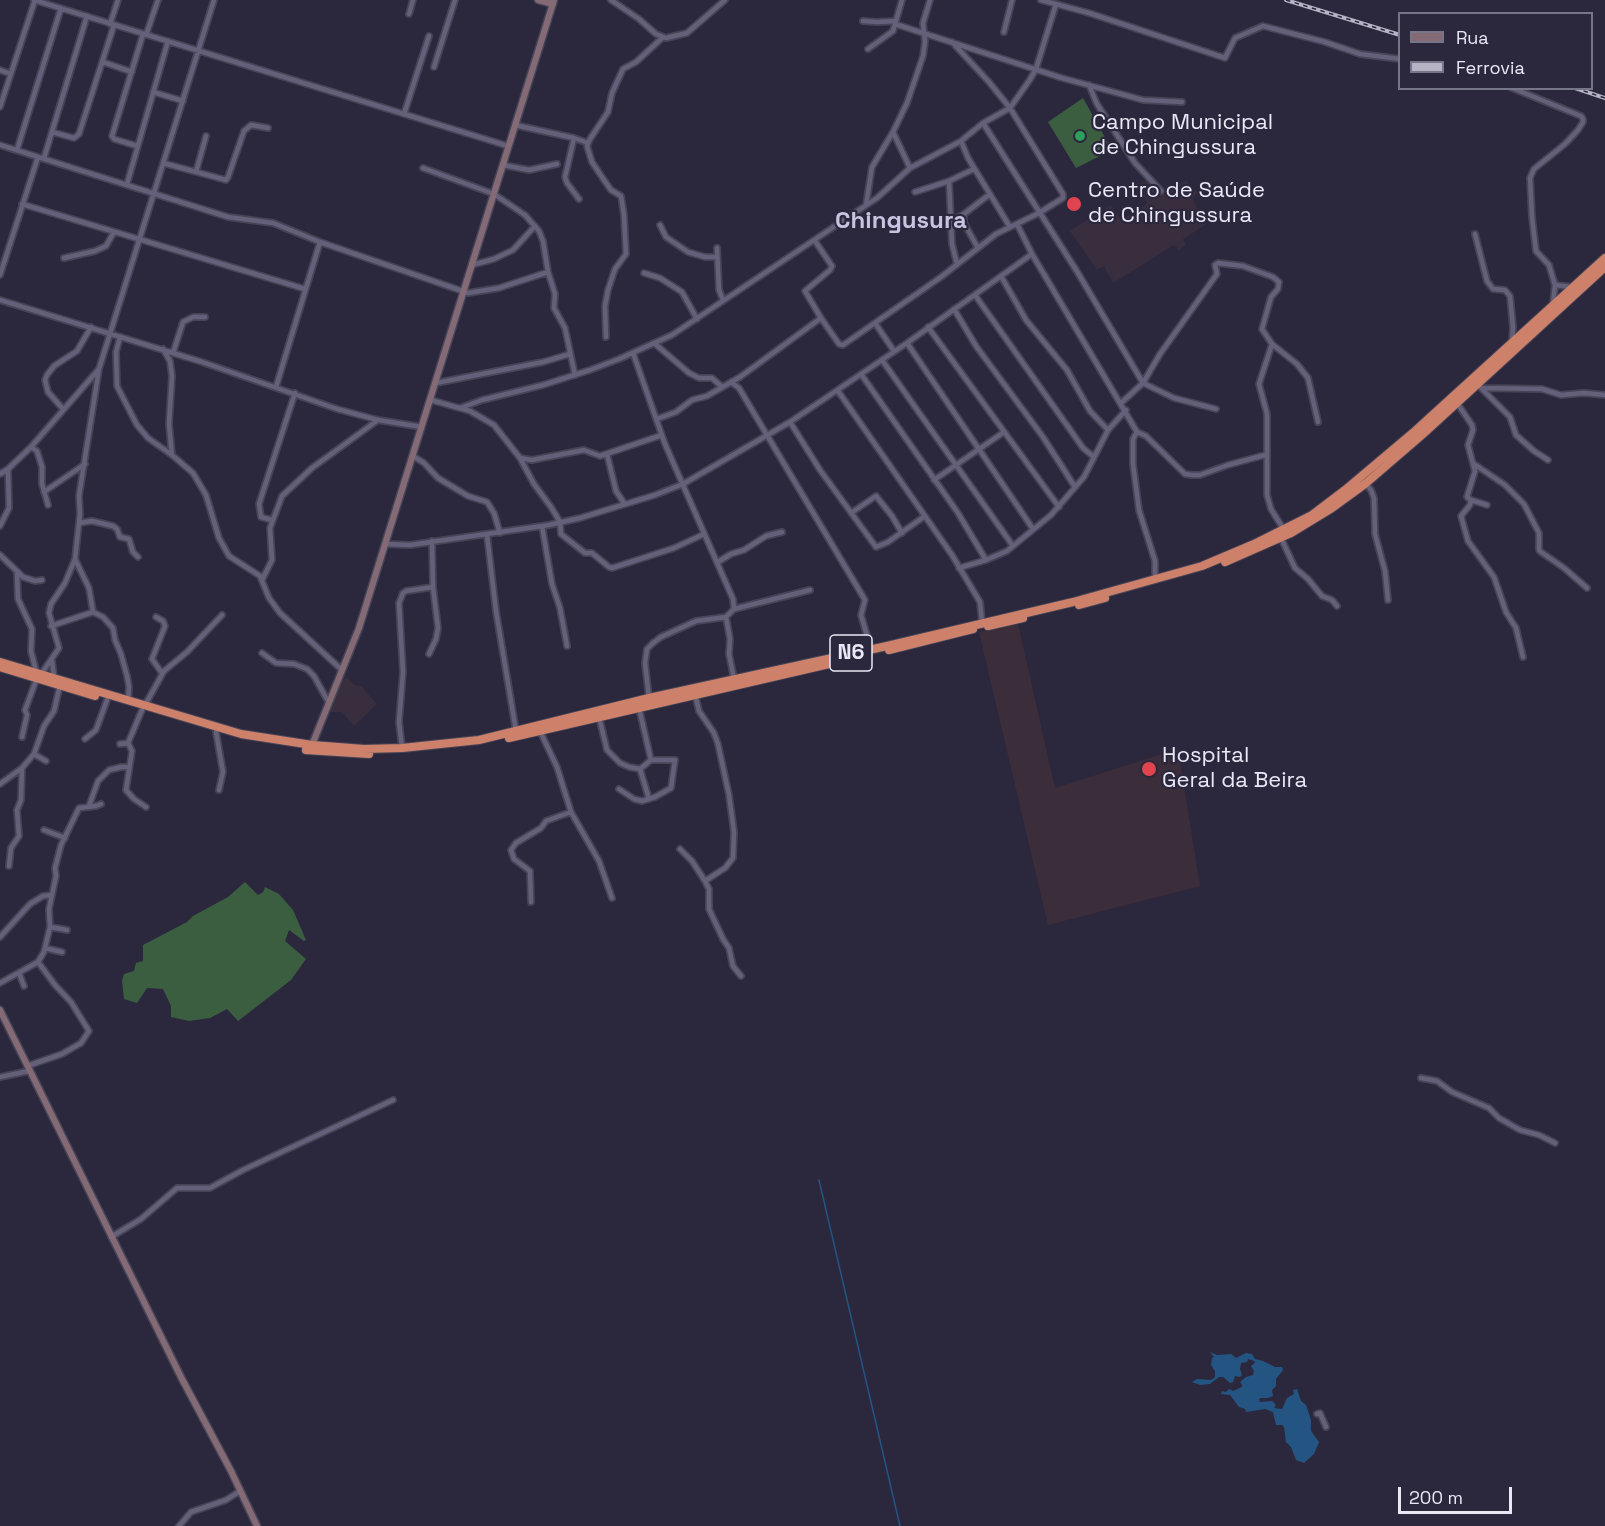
<!DOCTYPE html>
<meta charset="utf-8">
<style>
body{margin:0}
#map{position:relative;width:1605px;height:1526px;overflow:hidden;background:#2b283e;font-family:"Space Grotesk",sans-serif}
canvas{display:block}
.legend{position:absolute;left:1398px;top:12px;width:195px;height:78px;box-sizing:border-box;background:#2b283e;border:2px solid #777588;margin:0;padding:8px 10px;list-style:none;font-size:18px;color:#eae8f7}
.legend li{display:flex;align-items:center;gap:12px;height:30px}
.legend b{width:30px;border:2px solid #777588}
.scale{position:absolute;left:1398px;top:1487px;width:114px;height:27px;box-sizing:border-box;border:3px solid #eae8f7;border-top:0;padding-left:8px;font-size:18px;line-height:21px;white-space:nowrap;color:#eae8f7;-webkit-text-stroke:4px #2b283e;paint-order:stroke}
</style>
<div id="map">
<canvas width="1605" height="1526"></canvas>
<ul class="legend">
<li><b style="height:8px;background:#846a74"></b>Rua</li>
<li><b style="height:8px;background:#b5b3c4"></b>Ferrovia</li>
</ul>
<div class="scale">200 m</div>
</div>
<script>
const g = document.querySelector('canvas').getContext('2d');
g.lineJoin = 'round';
function fill(path, color) {
  g.fillStyle = color;
  g.fill(path, 'evenodd');
}
function poly(rows) {
  const path = new Path2D();
  for (const r of rows) {
    path.moveTo(r[0], r[1]);
    for (let i = 2; i < r.length; i += 2) path.lineTo(r[i], r[i + 1]);
  }
  return path;
}
function trace(path, color, width, dash) {
  g.strokeStyle = color;
  g.lineWidth = width;
  g.lineCap = dash ? 'butt' : 'round';
  g.setLineDash(dash || []);
  g.stroke(path);
}
function write(font, color, halo, rows, align = 'center') {
  g.font = font + ' "Space Grotesk",sans-serif';
  g.lineWidth = 4.5;
  g.setLineDash([]);
  g.textBaseline = 'middle';
  g.strokeStyle = halo;
  g.fillStyle = color;
  for (const [text, x, y, turn = 0] of rows) {
    g.save();
    g.translate(x, y);
    g.rotate((+turn || 0) * Math.PI / 180);
    g.textAlign = isNaN(turn) ? turn : align;
    if (halo) g.strokeText(text, 0, 0);
    g.fillText(text, 0, 0);
    g.restore();
  }
}
fill(poly([
 [1153,176,1164,194,1186,180,1197,193,1193,199,1205,225,1183,239,1186,245,1179,250,1174,245,1113,283,1104,266,1097,270,1070,231,1111,205,1121,220,1142,208,1147,203,1138,185],
 [347,677,354,685,361,686,377,704,354,726,342,712,327,712,339,683]
]), '#392e3e');
fill(poly([
 [1018,624,1055,788,1178,749,1200,886,1048,925,979,632]
]), '#3c2d3a');
fill(poly([
 [1083,98,1112,150,1076,168,1048,122],
 [245,882,258,895,263,892,265,887,279,894,293,910,306,940,304,941,289,930,285,941,306,959,291,980,238,1021,227,1009,210,1018,189,1021,171,1017,171,1006,163,989,147,988,137,1003,124,999,122,981,124,974,134,971,136,963,143,961,143,945,187,922,193,916,228,897]
]), '#3b5e40');
fill(poly([
 [1210,1352,1217,1355,1231,1354,1236,1358,1246,1353,1252,1354,1255,1359,1263,1361,1275,1367,1282,1367,1283,1370,1276,1379,1276,1386,1272,1390,1273,1396,1268,1398,1261,1398,1259,1399,1260,1402,1272,1401,1276,1405,1274,1408,1282,1409,1287,1398,1294,1394,1293,1390,1297,1389,1301,1401,1306,1405,1311,1420,1311,1431,1319,1442,1314,1454,1304,1463,1296,1460,1291,1447,1286,1442,1284,1427,1282,1425,1276,1425,1273,1412,1265,1409,1246,1412,1245,1409,1239,1407,1230,1395,1221,1394,1222,1391,1226,1392,1229,1389,1233,1391,1242,1387,1242,1385,1240,1382,1246,1377,1253,1375,1254,1371,1251,1366,1255,1363,1254,1361,1248,1359,1247,1362,1241,1363,1240,1369,1242,1375,1240,1377,1235,1376,1233,1382,1230,1383,1223,1377,1219,1377,1210,1384,1200,1385,1192,1382,1197,1379,1211,1380,1215,1377,1215,1371,1211,1365,1212,1358,1214,1357]
]), '#245582');
trace(poly([
 [819,1180,900,1526]
]), '#245582', 1.5);
const street = poly([
 [34,0,508,146],
 [611,0,639,19,656,34,666,38,687,33,725,0],
 [1041,0,1089,13,1225,58,1235,38,1263,26,1325,42,1360,54,1400,59],
 [1056,4,1036,69,1029,81,1010,108,983,123,1078,273,1143,383,1174,398,1216,409],
 [409,14,413,0],
 [863,21,877,22,896,21],
 [110,24,118,0],
 [895,24,1062,78,1143,100,1182,102],
 [1004,32,1012,0],
 [146,35,158,0],
 [868,49,893,31,902,0],
 [103,62,132,72],
 [434,67,455,0],
 [0,70,11,74],
 [1089,85,1097,104,1135,163,1161,191],
 [1512,88,1581,116,1583,119,1583,122,1578,130,1565,144,1534,169,1530,178,1532,217,1536,251,1549,265,1555,285,1553,304],
 [153,92,183,101],
 [0,107,35,0],
 [404,114,429,36],
 [983,123,961,141,968,158,1010,227],
 [515,125,574,138,588,143],
 [52,132,74,138,79,134,114,25],
 [893,132,910,168],
 [574,138,565,177,567,183,579,199],
 [0,145,228,217,273,223,320,242,468,293,499,288,548,272],
 [137,146,114,139,112,136,143,34],
 [17,150,61,8],
 [44,158,87,16],
 [163,163,226,180,228,177,244,131,251,125,268,128],
 [503,165,529,170,557,164],
 [423,168,494,194,525,215,539,231,543,241,548,272,555,294,554,308,565,328,575,375],
 [196,172,206,136],
 [949,181,952,244,957,264],
 [127,184,168,41],
 [915,192,949,181,974,169],
 [22,204,305,289],
 [866,205,872,167,893,132,907,103,923,56,925,42,923,23,930,0],
 [964,214,964,223,978,248],
 [951,221,964,214,990,194],
 [1017,224,1032,254,1137,432,1146,436,1185,474,1192,475,1200,475,1228,465,1265,455],
 [660,225,666,237,688,252,705,257,717,257],
 [1475,234,1487,281,1493,289,1505,290,1510,296,1513,327,1512,341],
 [717,248,719,290,723,300],
 [64,258,95,251,106,246,114,232],
 [472,265,494,259,513,250,535,226],
 [644,273,660,278,682,292,697,319],
 [0,275,38,157],
 [1001,276,1026,320,1067,370,1090,411,1108,430],
 [1555,285,1573,287],
 [975,295,1083,448,1094,457],
 [0,300,202,362,337,409,378,420,422,427],
 [954,309,976,346,1043,437,1075,487],
 [821,318,839,344,843,345,941,277,996,234,1039,213,1063,198,1063,194,1010,108,989,82,952,42],
 [875,323,894,351],
 [928,327,1059,507],
 [120,337,116,352,117,386,137,425,148,438,172,455,193,473,206,495,219,538,229,556,260,576,269,598,280,613,342,670],
 [606,337,605,306,608,290,615,269,626,254,624,215,621,196,611,190,604,180,592,162,587,146,590,139,608,112,612,93,623,69,636,62,662,38],
 [654,343,689,373,699,378,712,378,722,387],
 [907,343,1033,529],
 [1272,344,1297,364,1308,378,1318,422],
 [163,349,170,361,172,376,169,424,172,455],
 [173,353,183,322,193,317,205,317],
 [633,353,665,444,733,599,734,609,726,617,730,639,729,654,734,679],
 [882,360,1013,546],
 [861,374,958,513,986,560],
 [731,382,739,388,865,600,861,615,871,649],
 [436,383,543,362,570,354],
 [1475,384,1482,388,1542,389,1561,395,1584,393,1605,395],
 [276,387,320,242],
 [1482,389,1510,417,1516,435,1534,451,1548,460],
 [838,391,952,555,980,602,982,622],
 [431,400,470,411,494,425,520,458,534,484,551,507,560,522,561,534,585,553,592,553,609,567,612,568,674,548,704,534],
 [1121,403,1143,383,1160,354,1217,274,1215,265,1218,263,1243,266,1273,277,1279,282,1278,289,1271,297,1262,329,1272,344,1259,384,1267,414,1267,495,1271,509,1284,530],
 [1457,403,1472,425,1473,430,1468,445,1475,471,1467,497,1471,500,1487,505],
 [460,408,482,400,543,385,590,370,619,359,672,335,877,198,910,168,961,141],
 [63,409,48,392,45,380,47,375,54,366,77,351,91,327],
 [657,419,676,412,692,400,707,396,740,377,821,318,805,291,830,270,832,266,815,241],
 [790,422,820,470,876,547,888,542,925,516],
 [1137,432,1133,439,1133,464,1139,510,1155,561,1155,580],
 [31,447,37,451,42,467,42,484,48,505],
 [607,454,616,491,624,503],
 [413,456,424,463,438,478,468,496,487,502,494,513,500,533],
 [520,458,532,460,584,450,600,456,662,435],
 [1474,464,1505,485,1524,504,1539,533,1539,550,1541,552,1564,568,1587,588],
 [0,474,8,469,31,447,99,369,214,0],
 [934,480,1004,432],
 [1364,482,1371,490,1374,498,1375,534,1385,571,1388,600],
 [44,492,85,464],
 [1471,500,1470,505,1461,516,1468,541,1494,577,1506,612,1516,628,1523,657],
 [851,513,876,496,892,516,902,533],
 [272,520,261,517,259,504,295,393],
 [79,523,92,521,113,526,117,529,120,537,129,539,133,552,138,557],
 [0,526,9,508,8,469],
 [542,526,552,584,560,608,567,646],
 [487,535,496,611,516,731],
 [1281,538,1295,568,1308,579,1322,596,1332,600,1337,606],
 [385,544,410,545,549,525,580,518,655,495,683,484,790,422,907,343,1032,254],
 [0,555,23,577,35,581,42,580],
 [75,559,89,588,93,612,103,617,113,628,115,640,121,654,127,676,129,687,128,701],
 [718,562,731,554,744,550,766,536,782,532],
 [959,568,986,560,1007,551,1051,515,1084,477,1108,430,1126,410],
 [17,573,18,599,32,629,31,651,36,671],
 [262,580,272,560,270,528,282,496,312,468,378,420],
 [734,609,810,590],
 [156,617,163,621,165,626,152,659,162,673],
 [51,626,93,612],
 [262,653,276,663,294,664,307,669,314,676,329,703],
 [429,654,436,639,438,628,433,587,432,541],
 [52,661,54,677],
 [42,673,59,648,49,613,51,604,65,583,75,559,80,514,79,496,99,369],
 [695,694,699,711,714,733,718,744,729,795,734,832,733,858,725,868,705,881],
 [649,698,645,663,647,649,653,643,661,637,696,621,726,617],
 [145,705,164,671,187,652,222,615],
 [639,708,651,760,640,769,649,799],
 [599,717,607,750,620,763,629,767,640,769],
 [540,731,557,767,571,812,599,861,612,898],
 [216,732,223,772,219,790],
 [22,737,27,715,25,710,37,678],
 [85,739,96,730,107,700],
 [128,743,132,751,126,790,134,799,146,807],
 [120,744,128,743,142,710],
 [402,748,399,722,403,672,399,603,403,593,406,591,433,587],
 [34,754,44,726,54,711,60,685],
 [0,784,22,768],
 [619,789,634,799,642,801,655,797,671,788,675,760,651,760],
 [89,806,98,781,109,770,121,767,128,767],
 [44,830,65,838],
 [680,849,692,861,705,881,709,889,709,909,723,939,729,948,733,966,741,976],
 [9,866,11,848,19,836,17,810,21,800,22,768,34,754,46,761],
 [531,902,530,871,514,859,511,850,516,843,541,828,546,821,571,812],
 [50,927,67,930],
 [0,937,30,904,43,896,52,895],
 [45,948,62,952],
 [19,973,24,986],
 [0,983,38,962,44,952,50,927,49,909,56,876,55,868,61,845,79,808,96,806,101,804],
 [27,1066,62,1054,81,1043,89,1031,71,1002,55,985,38,962],
 [0,1077,29,1071],
 [1421,1078,1437,1081,1452,1092,1489,1108,1499,1118,1520,1130,1539,1135,1555,1143],
 [111,1237,141,1219,177,1188,210,1188,243,1170,393,1100],
 [1317,1414,1320,1413,1326,1427],
 [179,1526,191,1512,226,1500,240,1491]
]);
const secondary = poly([
 [538,0,553,4],
 [312,745,359,628,554,0],
 [0,1010,182,1379,231,1471,257,1526]
]);
const highway = poly([
 [1225,562,1291,533,1332,508,1365,484,1423,434,1605,267],
 [1079,605,1105,598],
 [988,626,1023,618],
 [889,650,973,629],
 [0,662,241,734,312,745,364,749,402,748,479,740,649,698,887,646,1073,602,1202,566,1254,544,1312,515,1345,490,1415,431,1605,258],
 [0,667,95,696],
 [509,738,868,655],
 [306,750,369,754]
]);
trace(street, '#474457', 8);
trace(secondary, '#474457', 9);
trace(highway, '#474457', 10);
trace(street, '#646079', 4.5);
trace(secondary, '#846a74', 6);
trace(highway, '#cd816a', 8);
const rail = poly([
 [1286,0,1400,35],
 [1575,88,1605,98]
]);
trace(rail, '#b5b3c4', 4);
trace(rail, '#2b283e', 1.5, [4.5]);
for (const [x, y, r, color] of [
 [1080,136,6,"#2e9e5b"],
 [1074,204,8,"#e0444e"],
 [1149,769,8,"#e0444e"]
]) {
  const dot = new Path2D();
  dot.arc(x, y, r, 0, 2 * Math.PI);
  g.fillStyle = color;
  g.fill(dot);
  trace(dot, '#2b283e', 2);
}
for (const [x, y, w] of [
 [851,653,42]
]) {
  const box = new Path2D();
  box.roundRect(x - w / 2, y - 18, w, 36, 4.5);
  g.fillStyle = '#2b283e';
  g.fill(box);
  trace(box, '#eae8f7', 1.5);
}
write('bold 21px', '#eae8f7', null, [
 ["N6",851,653]
]);
write('22px', '#eae8f7', '#2b283e', [
 ["Campo Municipal",1092,123],
 ["de Chingussura",1092,148],
 ["Centro de Saúde",1088,191],
 ["de Chingussura",1088,216],
 ["Hospital",1162,756],
 ["Geral da Beira",1162,781]
], 'left');
write('bold 24px', '#c7c3e0', '#2b283e', [
 ["Chingusura",901,221]
]);
</script>
